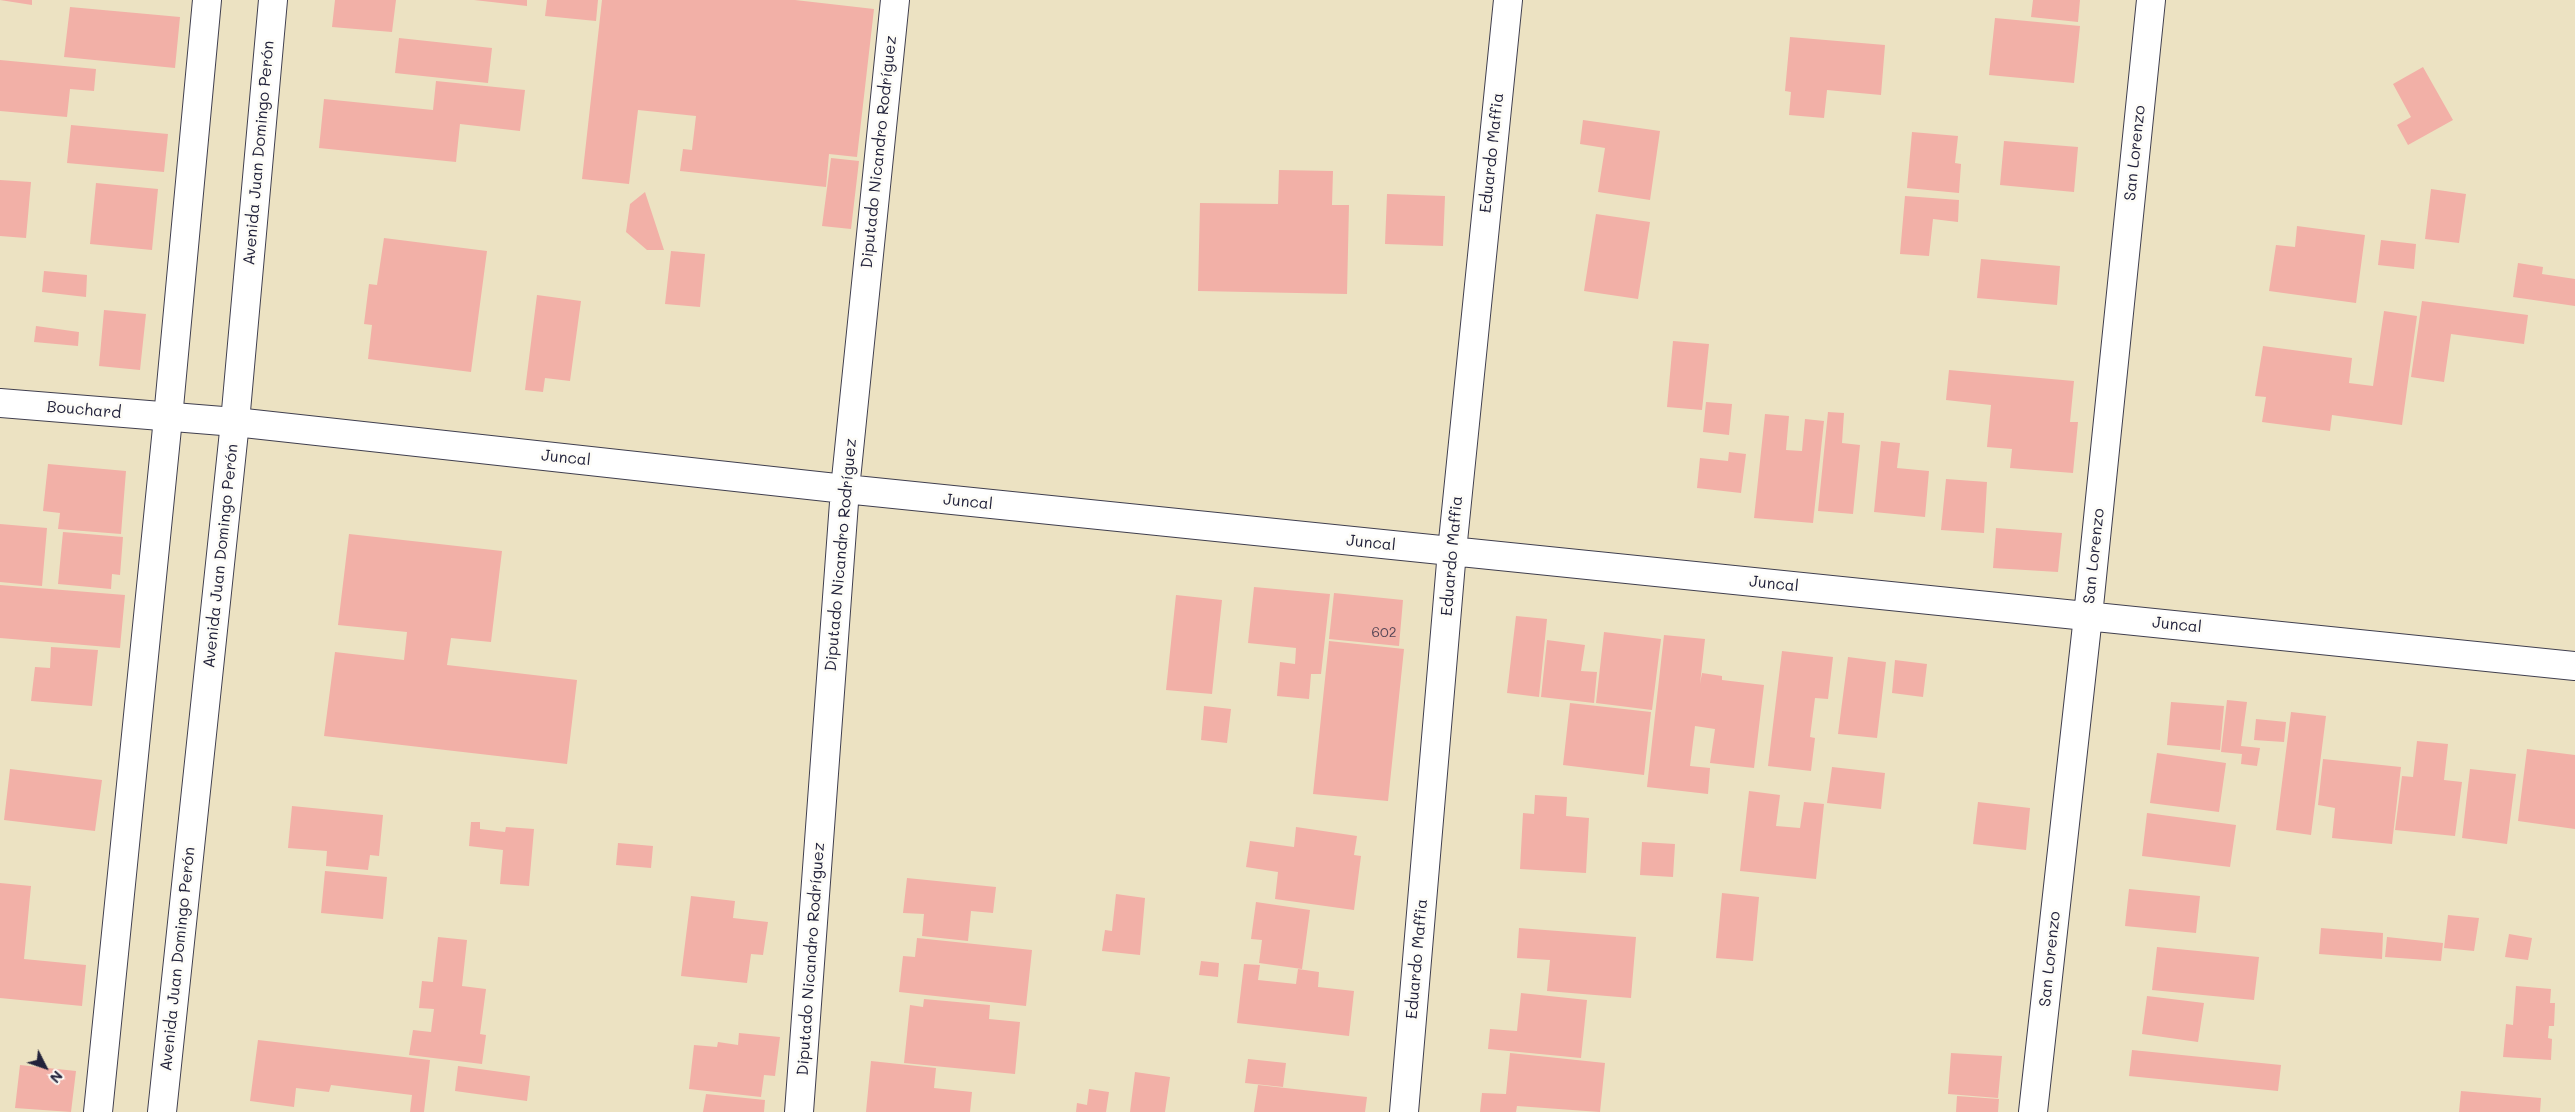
<!DOCTYPE html>
<meta charset="utf-8">
<style>
body{margin:0}
#map{position:relative;width:2575px;height:1112px;overflow:hidden;background:#ece2c2;font-family:Mali,sans-serif}
canvas{display:block}
.north{position:absolute;left:20px;top:1042px;width:50px;height:50px;-webkit-text-stroke:4px #fdfcf7;paint-order:stroke;rotate:131deg;font-size:14px;font-weight:700;line-height:20px;text-align:center;color:#22223b}
.north::after{content:'';display:block;margin:auto;width:18px;height:22px;background:#22223b;clip-path:polygon(50% 0,100% 100%,50% 72%,0 100%)}
</style>
<div id="map">
<canvas width="2575" height="1112"></canvas>
<div class="north">N</div>
</div>
<script>
const g = document.querySelector('canvas').getContext('2d');
g.lineJoin = 'round';
function fill(path, color) {
  g.fillStyle = color;
  g.fill(path, 'evenodd');
}
function poly(rows) {
  const path = new Path2D();
  for (const r of rows) {
    path.moveTo(r[0], r[1]);
    for (let i = 2; i < r.length; i += 2) path.lineTo(r[i], r[i + 1]);
  }
  return path;
}
function trace(path, color, width, dash) {
  g.strokeStyle = color;
  g.lineWidth = width;
  g.lineCap = dash ? 'butt' : 'round';
  g.setLineDash(dash || []);
  g.stroke(path);
}
function write(font, color, halo, rows, align = 'center') {
  g.font = font + ' Mali,sans-serif';
  g.lineWidth = 5;
  g.setLineDash([]);
  g.textBaseline = 'middle';
  g.strokeStyle = halo;
  g.fillStyle = color;
  for (const [text, x, y, turn = 0] of rows) {
    g.save();
    g.translate(x, y);
    g.rotate((+turn || 0) * Math.PI / 180);
    g.textAlign = isNaN(turn) ? turn : align;
    if (halo) g.strokeText(text, 0, 0);
    g.fillText(text, 0, 0);
    g.restore();
  }
}
fill(poly([
 [0,0,32,0,32,5],
 [335,0,396,0,392,32,332,27],
 [474,0,527,0,527,6],
 [547,0,598,0,596,21,545,16],
 [602,0,795,0,874,9,857,157,829,154,826,187,680,171,683,149,692,150,696,116,638,110,629,184,582,179],
 [2033,0,2080,0,2078,22,2031,17],
 [70,7,180,17,175,68,64,57],
 [1995,18,2080,26,2074,83,1989,75],
 [1790,37,1885,45,1881,95,1827,90,1824,118,1789,115,1791,92,1785,91],
 [399,38,492,48,488,83,395,73],
 [0,60,96,69,94,91,70,89,67,117,0,111],
 [2423,67,2453,120,2408,145,2397,125,2411,117,2393,84],
 [436,81,525,90,520,131,460,124,456,162,319,148,324,99,433,110],
 [1583,120,1660,131,1650,200,1598,192,1605,148,1580,144],
 [71,125,168,134,164,172,67,163],
 [1912,132,1958,136,1955,163,1961,164,1959,193,1907,188],
 [2004,141,2078,147,2074,192,2000,185],
 [831,158,859,161,851,229,822,226],
 [1279,170,1333,171,1332,205,1349,205,1347,294,1198,291,1200,203,1278,204],
 [0,180,31,182,26,238,0,236],
 [96,183,158,189,152,250,90,244],
 [2431,189,2466,194,2459,243,2425,239],
 [645,192,664,250,647,250,626,232,630,204],
 [1387,194,1445,196,1443,246,1385,244],
 [1905,196,1959,200,1958,222,1933,219,1929,256,1900,254],
 [1596,214,1650,222,1638,299,1584,291],
 [2297,226,2365,235,2356,303,2269,291,2276,245,2295,247],
 [384,238,487,251,471,372,368,359,372,325,364,324,369,284,377,285],
 [2381,240,2416,244,2414,269,2378,265],
 [671,251,705,254,700,307,665,304],
 [1981,259,2060,266,2057,305,1977,298],
 [2518,263,2543,267,2542,274,2575,279,2575,306,2513,297],
 [44,271,87,275,86,297,42,292],
 [537,295,581,301,570,381,545,378,543,392,525,390],
 [2422,301,2528,315,2524,344,2451,334,2444,382,2411,377],
 [104,310,146,314,140,370,99,366],
 [2384,311,2417,316,2402,425,2332,415,2330,431,2262,422,2266,397,2255,396,2263,346,2352,358,2349,383,2373,386],
 [36,326,79,332,78,346,34,342],
 [1673,341,1709,344,1702,410,1667,407],
 [1949,370,2074,381,2070,422,2078,422,2073,473,2010,468,2012,449,1987,447,1991,405,1946,400],
 [1706,402,1732,404,1729,435,1703,432],
 [1828,412,1844,413,1842,443,1860,445,1853,514,1818,511],
 [1765,414,1789,416,1786,450,1802,451,1805,419,1824,421,1813,523,1754,518],
 [1881,441,1900,443,1897,468,1929,471,1925,517,1874,512],
 [1729,452,1746,454,1741,493,1697,488,1700,458,1728,461],
 [48,464,126,471,121,534,58,529,60,513,43,511],
 [1946,479,1987,482,1984,533,1941,530],
 [0,524,47,528,42,586,0,582],
 [1996,528,2062,533,2058,572,1993,568],
 [63,532,123,537,120,575,112,574,111,589,58,584],
 [349,534,502,551,491,642,451,638,447,665,577,680,567,764,324,736,335,652,404,660,407,632,338,625],
 [0,585,125,595,120,648,0,638],
 [1254,587,1330,594,1321,674,1311,674,1309,699,1277,696,1280,662,1295,664,1296,648,1248,643],
 [1334,593,1403,600,1399,646,1329,639],
 [1176,595,1222,600,1212,694,1166,690],
 [1516,616,1547,619,1539,697,1507,693],
 [1604,632,1661,639,1652,710,1596,703],
 [1664,635,1705,639,1700,684,1702,673,1722,676,1722,680,1764,685,1754,768,1710,763,1715,729,1695,726,1690,766,1710,768,1708,794,1647,787],
 [1547,640,1585,645,1581,671,1597,672,1594,703,1541,697],
 [1329,641,1404,649,1388,801,1313,794],
 [51,647,98,650,92,706,31,701,35,667,50,668],
 [1782,651,1833,657,1828,699,1815,698,1810,737,1815,738,1811,771,1768,766],
 [1848,657,1886,662,1877,738,1838,734],
 [1895,660,1927,664,1923,697,1892,693],
 [2227,700,2247,702,2241,746,2260,748,2257,766,2241,764,2242,754,2221,752],
 [2171,702,2224,706,2220,750,2167,745],
 [1570,703,1651,712,1644,775,1563,765],
 [1204,706,1231,709,1227,743,1201,740],
 [2291,712,2326,716,2311,835,2276,830],
 [2256,719,2286,722,2284,742,2254,740],
 [2417,741,2448,744,2444,780,2462,782,2455,836,2395,830,2402,776,2413,777],
 [2527,749,2575,755,2575,829,2518,821],
 [2157,753,2226,763,2219,812,2150,803],
 [2323,759,2401,767,2392,844,2332,838,2335,808,2318,805],
 [1832,767,1885,773,1881,809,1827,803],
 [10,769,102,780,95,831,4,820],
 [2470,769,2516,774,2507,844,2462,838],
 [1749,791,1780,795,1776,826,1800,828,1804,802,1824,804,1816,879,1740,871],
 [1535,795,1567,797,1566,816,1589,818,1586,873,1520,869,1523,813,1534,814],
 [1978,802,2030,808,2026,850,1973,844],
 [292,806,383,815,379,856,370,855,368,870,326,866,327,851,288,848],
 [2147,813,2236,825,2230,867,2142,856],
 [471,822,480,822,480,829,505,832,506,827,534,829,529,886,500,884,503,850,469,846],
 [1296,827,1357,836,1354,855,1361,856,1354,910,1275,899,1278,872,1246,867,1250,841,1294,847],
 [1642,842,1675,844,1673,877,1640,875],
 [618,843,653,846,651,868,616,865],
 [325,871,387,877,383,919,321,913],
 [907,878,996,887,993,913,971,911,968,941,922,936,924,914,903,913],
 [0,883,31,886,24,959,86,965,82,1006,0,998],
 [2129,889,2200,896,2196,933,2125,926],
 [1722,893,1759,897,1753,961,1716,958],
 [1116,894,1145,898,1140,955,1102,951,1105,930,1112,931],
 [691,896,735,901,733,918,768,922,763,955,751,954,747,983,681,976],
 [1256,902,1310,910,1302,969,1259,963,1262,940,1251,939],
 [2448,915,2479,918,2474,951,2444,948],
 [1519,928,1636,937,1631,998,1547,991,1550,960,1517,958],
 [2321,928,2383,933,2382,959,2319,954],
 [2509,934,2532,938,2528,960,2505,957],
 [438,937,467,940,462,986,486,989,480,1034,486,1035,482,1064,409,1055,413,1030,431,1032,434,1009,419,1008,422,981,433,982],
 [2387,937,2443,943,2441,961,2385,957],
 [917,938,1032,950,1026,1006,899,992,903,956,915,957],
 [2157,947,2259,957,2254,1000,2152,990],
 [1201,961,1219,963,1218,977,1199,975],
 [1244,964,1260,965,1258,980,1296,984,1298,969,1319,972,1318,987,1354,991,1349,1036,1237,1023],
 [2516,986,2551,989,2550,1003,2555,1003,2554,1026,2549,1026,2548,1038,2552,1039,2551,1060,2503,1057,2506,1024,2513,1025],
 [1521,993,1587,1000,1581,1058,1488,1049,1490,1029,1517,1031],
 [2147,996,2204,1003,2198,1042,2142,1034],
 [924,999,990,1005,989,1019,1020,1022,1015,1074,904,1063,910,1005,923,1007],
 [739,1033,780,1037,775,1076,764,1075,761,1097,689,1089,694,1045,717,1047,718,1042,738,1045],
 [258,1040,430,1060,424,1112,410,1112,412,1095,331,1085,329,1092,296,1088,294,1107,250,1101],
 [2132,1050,2281,1065,2278,1091,2129,1076],
 [1510,1053,1605,1063,1600,1112,1517,1106,1516,1112,1480,1112,1482,1093,1506,1094],
 [1951,1053,2002,1056,1998,1098,1948,1094],
 [1248,1059,1286,1063,1283,1087,1245,1083],
 [871,1061,936,1068,934,1088,972,1092,970,1112,866,1112],
 [20,1065,76,1071,71,1112,15,1108],
 [458,1066,530,1076,527,1101,455,1091],
 [1135,1072,1170,1077,1165,1112,1130,1112],
 [1258,1085,1367,1097,1365,1112,1254,1112],
 [1089,1089,1109,1092,1106,1112,1076,1112,1077,1103,1087,1105],
 [2461,1091,2541,1098,2540,1112,2459,1112],
 [706,1094,765,1100,764,1112,703,1112],
 [1957,1096,1999,1099,1998,1112,1956,1112]
]), '#f2b0a7');
const street = poly([
 [0,403,235,422,845,489,2575,666],
 [799,1112,845,489,895,0],
 [1404,1112,1452,551,1508,0],
 [2033,1112,2088,616,2151,0]
]);
const secondary = poly([
 [98,1112,168,418,207,0],
 [162,1112,235,422,273,0]
]);
trace(street, '#403f4f', 30);
trace(secondary, '#403f4f', 30);
trace(street, '#fff', 28);
trace(secondary, '#fff', 28);
write('14px', '#564656', null, [
 ["602",1384,633]
]);
write('16px', '#22223b', '#fdfcf7', [
 ["Diputado Nicandro Rodríguez",879,152,-84],
 ["Avenida Juan Domingo Perón",259,153,-85],
 ["Eduardo Maffia",1492,153,-84],
 ["San Lorenzo",2135,153,-84],
 ["Bouchard",84,410,5],
 ["Juncal",566,458,6],
 ["Juncal",968,502,6],
 ["Juncal",1371,543,6],
 ["Diputado Nicandro Rodríguez",841,555,-85],
 ["Avenida Juan Domingo Perón",221,556,-84],
 ["Eduardo Maffia",1452,556,-85],
 ["San Lorenzo",2094,556,-84],
 ["Juncal",1774,584,6],
 ["Juncal",2177,625,6],
 ["Avenida Juan Domingo Perón",178,959,-84],
 ["Diputado Nicandro Rodríguez",811,959,-86],
 ["Eduardo Maffia",1417,959,-85],
 ["San Lorenzo",2050,959,-84]
]);
</script>
